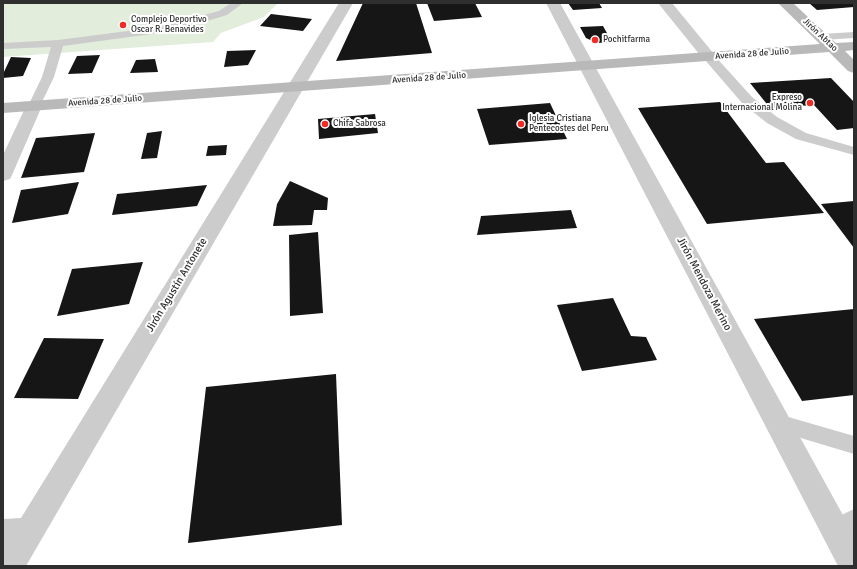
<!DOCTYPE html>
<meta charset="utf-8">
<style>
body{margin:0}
#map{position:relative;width:857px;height:569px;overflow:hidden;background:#fff;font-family:Signika,sans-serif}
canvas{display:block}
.frame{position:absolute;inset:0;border:4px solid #2f2f2f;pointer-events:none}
</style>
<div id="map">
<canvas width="857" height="569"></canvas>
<div class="frame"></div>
</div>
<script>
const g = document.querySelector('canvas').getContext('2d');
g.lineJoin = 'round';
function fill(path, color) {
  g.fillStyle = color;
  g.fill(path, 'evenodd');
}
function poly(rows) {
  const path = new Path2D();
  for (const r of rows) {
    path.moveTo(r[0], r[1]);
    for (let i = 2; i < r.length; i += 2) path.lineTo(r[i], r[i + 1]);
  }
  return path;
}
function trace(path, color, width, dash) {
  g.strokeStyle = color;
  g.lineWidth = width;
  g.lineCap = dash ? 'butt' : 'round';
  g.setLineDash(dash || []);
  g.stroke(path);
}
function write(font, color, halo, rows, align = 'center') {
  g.font = font + ' Signika,sans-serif';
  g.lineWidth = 4;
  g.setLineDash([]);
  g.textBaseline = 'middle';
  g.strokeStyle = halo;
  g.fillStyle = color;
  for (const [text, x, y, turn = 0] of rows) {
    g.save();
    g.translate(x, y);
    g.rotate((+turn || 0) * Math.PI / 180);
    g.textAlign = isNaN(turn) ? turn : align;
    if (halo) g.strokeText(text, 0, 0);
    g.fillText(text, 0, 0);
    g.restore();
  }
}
fill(poly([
 [3,3,278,3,264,17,221,33,213,42,3,57]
]), '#e3eddc');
fill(poly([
 [363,3,416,3,432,53,336,61],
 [427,3,475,3,482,17,434,21],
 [568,3,599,3,602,8,573,10],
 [809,3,854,3,854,7,817,10],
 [271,14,312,19,303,31,260,26],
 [603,26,612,42,597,43,586,38,580,27],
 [256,50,248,65,224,67,227,51],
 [100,55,92,73,68,74,77,56],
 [11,57,31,58,23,76,3,78,3,74],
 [155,59,158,72,130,73,136,60],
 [831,78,854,102,854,128,837,130,814,105,770,108,750,83],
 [720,102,766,163,784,162,824,213,707,224,638,108],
 [550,103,567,139,489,145,477,109],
 [375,114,378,133,319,139,318,119],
 [162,131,157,158,141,159,147,133],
 [95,133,84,172,21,178,36,138],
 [227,145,226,155,206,156,208,146],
 [290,181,328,198,327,210,314,210,312,225,273,226,277,204],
 [79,182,68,214,12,223,21,190],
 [207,185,197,206,112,215,117,194],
 [854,201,854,248,821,204],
 [571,210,577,228,477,235,481,216],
 [318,232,323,313,290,316,289,235],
 [143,262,129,304,57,316,72,269],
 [613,298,631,336,646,337,657,360,582,371,557,305],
 [854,309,854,395,802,401,754,319],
 [44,338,104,339,78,399,14,398],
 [336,374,342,525,188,543,206,387]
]), '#161616');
fill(poly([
 [231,3,243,3,227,15,194,25,159,33,63,46,54,77,40,106,39,109,34,110,29,109,28,106,42,77,51,47,3,49,3,43,58,40,159,27,219,11,231,3],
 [854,32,854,38,822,40,818,39,816,37,818,35,822,34,854,32],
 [709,53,713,54,752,97,777,117,806,133,854,147,854,155,796,139,767,123,742,103,705,60,703,57,705,54,709,53],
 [778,414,854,436,854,454,771,429,768,423,771,417,778,414],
 [854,509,854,532,835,541,827,538,824,530,827,522,854,509]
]), '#ccc');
fill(poly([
 [339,3,353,3,26,566,3,566,3,519,21,518,339,3],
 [546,3,560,3,854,535,854,566,838,566,546,3],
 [658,3,672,3,714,54,717,57,714,60,709,62,704,60,658,3],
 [34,101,40,102,42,106,12,175,10,179,3,181,3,155,26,106,28,102,34,101]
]), '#ccc');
fill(poly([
 [778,3,793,3,836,43,854,42,854,50,845,51,854,60,854,73,848,71,829,52,3,113,3,103,820,44,778,3]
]), '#b9b9b9');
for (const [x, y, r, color] of [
 [123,25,4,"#f12c25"],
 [595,40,4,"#f12c25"],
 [810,103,4,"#f12c25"],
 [325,124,4,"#f12c25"],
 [521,124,4,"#f12c25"]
]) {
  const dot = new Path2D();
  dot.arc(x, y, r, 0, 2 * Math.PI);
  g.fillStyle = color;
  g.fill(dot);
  trace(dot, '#fff', 1.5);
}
write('9px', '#2f2f2f', '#fff', [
 ["Complejo Deportivo",131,20],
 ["Oscar R. Benavides",131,30],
 ["Pochitfarma",603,40],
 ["Expreso",802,98,"right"],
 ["Internacional Molina",802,108,"right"],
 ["Iglesia Cristiana",529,119],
 ["Pentecostes del Peru",529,129],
 ["Chifa Sabrosa",333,124]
], 'left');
write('9px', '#2f2f2f', '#fff', [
 ["Jirón Abtao",820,35,43],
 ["Avenida 28 de Julio",752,54,-4],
 ["Avenida 28 de Julio",429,78,-4],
 ["Avenida 28 de Julio",105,101,-4]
]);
write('11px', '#2f2f2f', '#fff', [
 ["Jirón Mendoza Merino",704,284,62],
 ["Jirón Agustín Antonete",177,285,-59]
]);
</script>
